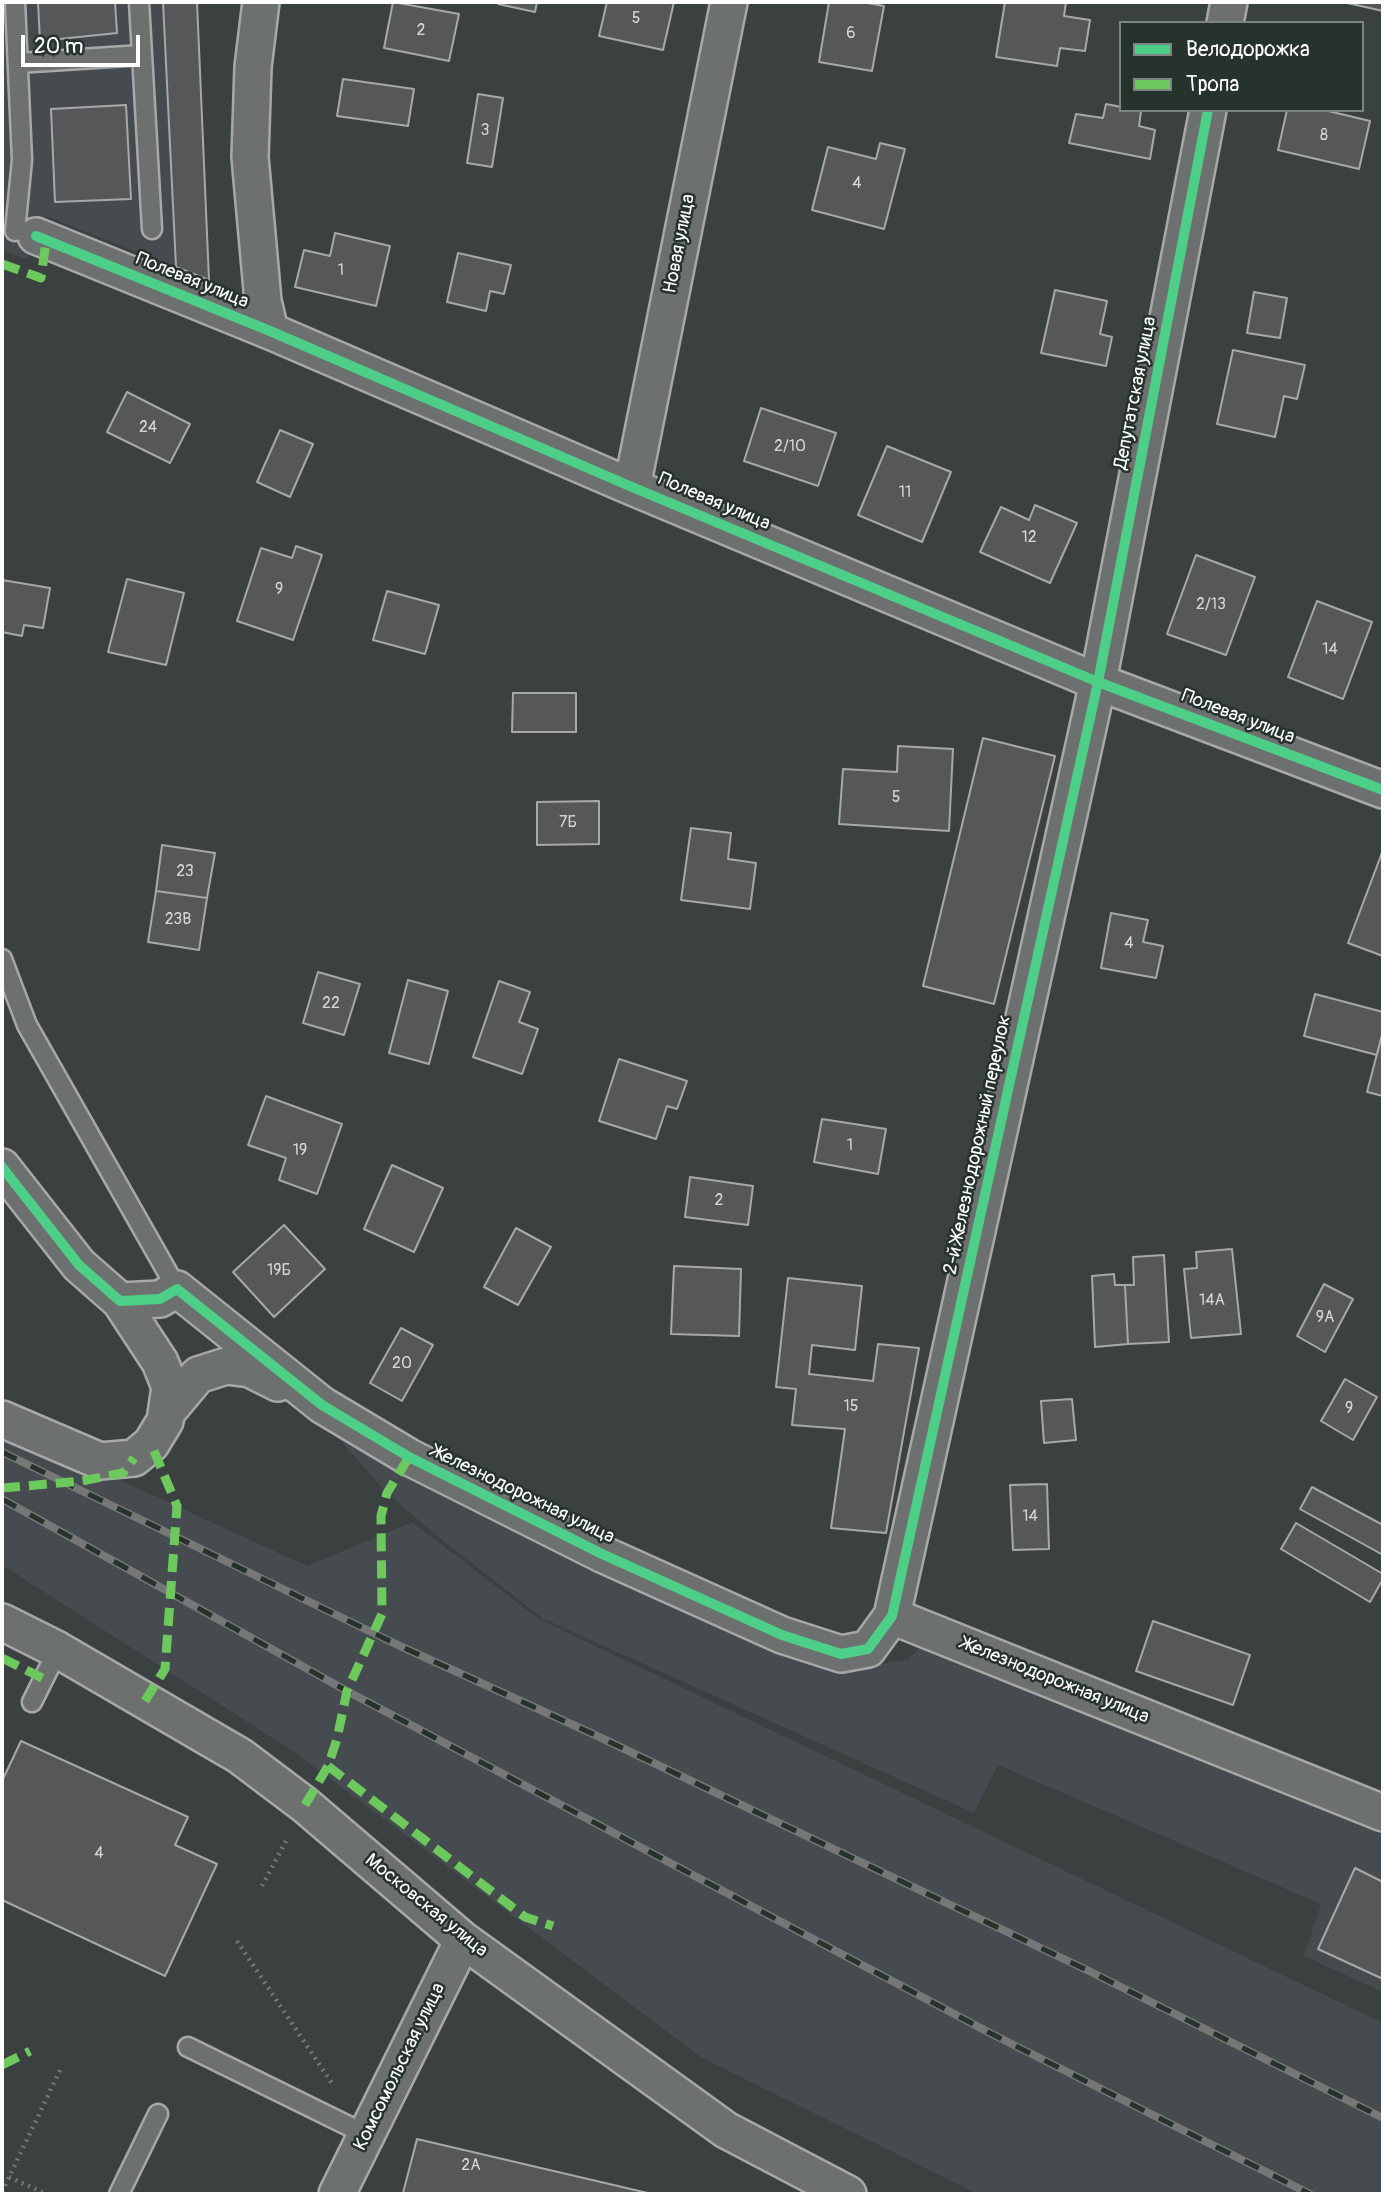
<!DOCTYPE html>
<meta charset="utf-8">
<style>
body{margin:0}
#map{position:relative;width:1385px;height:2196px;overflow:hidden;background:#3b4040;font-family:Pangolin,sans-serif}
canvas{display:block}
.frame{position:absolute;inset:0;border:4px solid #fff;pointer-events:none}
.legend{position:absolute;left:1119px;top:21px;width:245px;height:91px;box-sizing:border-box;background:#26332d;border:2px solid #7d8581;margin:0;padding:9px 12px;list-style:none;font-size:21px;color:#fff}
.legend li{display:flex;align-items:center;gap:14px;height:35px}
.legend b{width:35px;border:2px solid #7d8581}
.scale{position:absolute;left:21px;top:35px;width:119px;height:32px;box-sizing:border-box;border:4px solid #fff;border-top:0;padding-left:9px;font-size:21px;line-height:24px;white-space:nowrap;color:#fff;-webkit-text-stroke:5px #26332d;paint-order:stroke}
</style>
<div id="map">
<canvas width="1385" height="2196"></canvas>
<div class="frame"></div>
<ul class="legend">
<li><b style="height:9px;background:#4dcf88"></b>Велодорожка</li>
<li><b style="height:9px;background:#6dc95d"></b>Тропа</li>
</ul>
<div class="scale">20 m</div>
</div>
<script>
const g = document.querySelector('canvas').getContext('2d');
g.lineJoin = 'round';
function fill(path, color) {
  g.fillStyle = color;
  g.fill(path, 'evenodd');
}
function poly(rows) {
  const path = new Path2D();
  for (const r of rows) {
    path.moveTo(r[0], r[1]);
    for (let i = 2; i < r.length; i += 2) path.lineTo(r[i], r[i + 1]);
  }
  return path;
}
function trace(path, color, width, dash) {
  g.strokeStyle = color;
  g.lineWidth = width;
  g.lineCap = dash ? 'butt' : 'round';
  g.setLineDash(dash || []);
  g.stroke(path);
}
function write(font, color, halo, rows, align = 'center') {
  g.font = font + ' Pangolin,sans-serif';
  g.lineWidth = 5;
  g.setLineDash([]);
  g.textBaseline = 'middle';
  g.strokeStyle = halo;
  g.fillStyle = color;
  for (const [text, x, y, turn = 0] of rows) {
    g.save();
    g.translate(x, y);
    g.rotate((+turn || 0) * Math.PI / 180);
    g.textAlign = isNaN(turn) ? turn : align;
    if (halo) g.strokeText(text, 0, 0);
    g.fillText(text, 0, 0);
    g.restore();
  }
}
fill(poly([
 [2,2,197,2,209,280,46,216,27,259,2,251],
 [2,1426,307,1566,412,1522,539,1619,1383,2023,1383,2194,978,2194,702,2058,296,1753,2,1565],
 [328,1427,596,1572,851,1670,909,1659,932,1633,1383,1824,1383,1992,1304,1956,1321,1904,998,1765,974,1813,542,1618,437,1536,387,1493]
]), '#454b4f');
const building = poly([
 [38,2,115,2,117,33,40,41,38,2],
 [163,2,197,2,209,280,176,267,163,2],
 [393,2,459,14,449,61,384,48,393,2],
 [498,2,537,2,535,12,498,4,498,2],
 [607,2,674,2,663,50,599,36,607,2],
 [829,2,862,2,884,6,872,71,819,62,829,2],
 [1005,2,1066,2,1064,16,1090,20,1085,51,1060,48,1057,66,996,57,1005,2],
 [1343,2,1383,2,1383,11,1343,2],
 [343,79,414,89,408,126,337,116,343,79],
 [478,94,503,98,492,167,467,163,478,94],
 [1106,104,1121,107,1121,110,1141,111,1139,126,1155,130,1150,159,1069,143,1076,114,1103,118,1106,104],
 [126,105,131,199,55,202,51,109,126,105],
 [1287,110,1324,110,1370,121,1359,169,1278,150,1287,110],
 [880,143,905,149,884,229,812,210,828,147,876,159,880,143],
 [335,233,390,246,376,306,295,287,304,250,330,256,335,233],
 [458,253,511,265,504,294,490,291,486,311,447,302,458,253],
 [1055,290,1107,301,1100,334,1112,337,1106,366,1041,353,1055,290],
 [1254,292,1287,298,1280,338,1247,333,1254,292],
 [1233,350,1305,365,1297,399,1284,396,1275,437,1217,424,1233,350],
 [127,392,190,424,170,463,107,432,127,392],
 [761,408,836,433,818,486,744,461,761,408],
 [280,430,313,444,290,497,257,482,280,430],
 [887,446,951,472,922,542,858,515,887,446],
 [1035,505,1077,523,1050,583,980,552,1001,507,1029,520,1035,505],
 [296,546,322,555,293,640,237,621,261,548,292,558,296,546],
 [1196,555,1255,577,1226,655,1167,634,1196,555],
 [127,579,184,593,166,665,108,652,127,579],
 [2,580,50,588,43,628,24,625,22,636,2,632,2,580],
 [387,591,439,605,425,654,373,640,387,591],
 [1317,601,1372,622,1343,699,1288,677,1317,601],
 [513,693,576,693,576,732,512,732,513,693],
 [983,738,1055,756,994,1004,923,986,983,738],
 [898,746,953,749,949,831,839,824,843,769,897,772,898,746],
 [599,801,599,844,537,845,537,802,599,801],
 [691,828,731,833,728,859,756,863,750,909,681,900,691,828],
 [162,845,215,853,207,898,156,891,162,845],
 [1383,850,1383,956,1348,943,1383,850],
 [156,891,207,898,199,950,148,942,156,891],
 [1111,913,1148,920,1143,942,1163,946,1156,978,1101,968,1111,913],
 [318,972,360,984,344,1035,303,1023,318,972],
 [408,980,448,991,429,1064,389,1053,408,980],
 [499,981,530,992,519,1022,538,1029,522,1074,473,1057,499,981],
 [1315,994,1383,1012,1383,1031,1377,1055,1304,1036,1315,994],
 [1383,1031,1383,1096,1367,1092,1383,1031],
 [619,1059,687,1081,677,1109,667,1106,656,1139,599,1121,619,1059],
 [266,1096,342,1124,317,1194,279,1180,286,1158,248,1145,266,1096],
 [822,1119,886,1129,878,1174,814,1162,822,1119],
 [392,1165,443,1188,414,1252,364,1229,392,1165],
 [690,1177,753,1186,748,1225,685,1217,690,1177],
 [284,1225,325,1269,274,1317,233,1272,284,1225],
 [516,1228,551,1247,518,1305,484,1287,516,1228],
 [1232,1249,1241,1334,1191,1338,1184,1269,1197,1268,1196,1252,1232,1249],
 [1164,1255,1169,1342,1128,1344,1125,1285,1134,1285,1133,1257,1164,1255],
 [674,1266,741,1269,739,1336,671,1334,674,1266],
 [1114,1274,1115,1285,1125,1285,1128,1344,1095,1347,1092,1276,1114,1274],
 [788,1278,862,1286,855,1350,812,1345,809,1374,873,1381,878,1344,919,1348,886,1533,831,1528,845,1429,792,1425,796,1389,776,1387,788,1278],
 [1324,1284,1353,1299,1325,1352,1297,1336,1324,1284],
 [401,1328,433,1345,402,1401,370,1383,401,1328],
 [1345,1379,1377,1397,1353,1440,1321,1421,1345,1379],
 [1072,1399,1076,1440,1044,1443,1041,1401,1072,1399],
 [1047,1484,1049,1549,1013,1550,1010,1485,1047,1484],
 [1312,1487,1383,1525,1383,1555,1300,1509,1312,1487],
 [1296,1523,1383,1574,1383,1579,1370,1602,1281,1549,1296,1523],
 [1153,1621,1250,1655,1233,1705,1136,1671,1153,1621],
 [21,1741,188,1817,175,1845,217,1864,165,1976,2,1900,2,1781,21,1741],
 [1355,1868,1383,1882,1383,1979,1318,1949,1355,1868],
 [417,2139,652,2194,403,2193,417,2139]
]);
fill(building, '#555759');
trace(building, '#a7a9a9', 2);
const service = poly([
 [15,2,22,160,15,231],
 [139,2,152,229],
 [18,63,142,55],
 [2,959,27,1025,177,1289],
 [32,1702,58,1650],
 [188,2047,367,2135],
 [119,2194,158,2114]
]);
const minor = poly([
 [261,2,253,67,250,157,263,301,270,331],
 [1225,23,1229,2],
 [36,236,270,331,632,487,1098,682,1383,790],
 [632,487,729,2],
 [2,1167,79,1265,120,1301,160,1299,177,1289,322,1405,409,1457,602,1554,782,1635,841,1654,868,1649,892,1616,1098,682,1208,110],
 [167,1412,198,1375,226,1366,250,1369,278,1383],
 [2,1419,100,1461,134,1458,151,1444,165,1421,170,1387,160,1362,120,1301],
 [892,1616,1383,1813],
 [2,1622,58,1650,240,1756,305,1805,463,1940,726,2130,848,2194],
 [337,2194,463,1940]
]);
trace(service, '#a7a9a9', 23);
trace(minor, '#a7a9a9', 40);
trace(poly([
 [262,1886,288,1837],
 [237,1941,333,2085],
 [9,2177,46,2194],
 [2,2192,62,2066]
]), '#767877', 4.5, [2, 5]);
trace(service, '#6c706e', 18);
trace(minor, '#6c706e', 35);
const rail = poly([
 [2,1452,400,1646,593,1734,1091,1972,1383,2118],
 [2,1499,347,1691,990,2033,1310,2194]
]);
trace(rail, '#767877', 8);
trace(rail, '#26332d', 5, [16]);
trace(poly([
 [2,264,41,278,46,241],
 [2,1488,82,1481,123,1473,134,1458],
 [2,1658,44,1679],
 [145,1701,165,1669,177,1506,151,1444],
 [328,1766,525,1917,553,1926],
 [305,1805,328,1766,337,1739,347,1691,382,1614,381,1516,387,1493,409,1457],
 [2,2065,30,2051]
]), '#6dc95d', 9, [18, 9]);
trace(poly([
 [36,236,270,331,632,487,1098,682,1383,790],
 [2,1167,79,1265,120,1301,160,1299,177,1289,322,1405,409,1457,602,1554,782,1635,841,1654,868,1649,892,1616,1098,682,1208,110]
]), '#4dcf88', 10);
write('16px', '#d4d5d6', null, [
 ["5",636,19],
 ["2",421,31],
 ["6",851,34],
 ["3",485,131],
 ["8",1324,136],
 ["4",857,184],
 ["1",341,271],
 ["24",148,428],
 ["2/10",790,447],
 ["11",905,493],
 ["12",1029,538],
 ["9",279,590],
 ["2/13",1211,605],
 ["14",1330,650],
 ["5",896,798],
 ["7Б",568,823],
 ["23",185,872],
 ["23В",178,920],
 ["4",1129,944],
 ["22",331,1004],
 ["1",850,1146],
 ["19",300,1151],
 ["2",719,1201],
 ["19Б",279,1271],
 ["14А",1212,1301],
 ["9А",1325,1318],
 ["20",402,1364],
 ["15",851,1407],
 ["9",1349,1409],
 ["14",1030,1517],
 ["4",99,1854],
 ["2А",471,2166]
]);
write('19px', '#fff', '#26332d', [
 ["Новая улица",680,244,-79],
 ["Полевая улица",192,281,22],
 ["Депутатская улица",1136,393,-79],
 ["Полевая улица",714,502,23],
 ["Полевая улица",1238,717,21],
 ["2-й Железнодорожный переулок",978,1145,-78],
 ["Железнодорожная улица",523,1495,26],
 ["Железнодорожная улица",1055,1681,22],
 ["Московская улица",426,1906,39],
 ["Комсомольская улица",400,2067,-64]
]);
</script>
